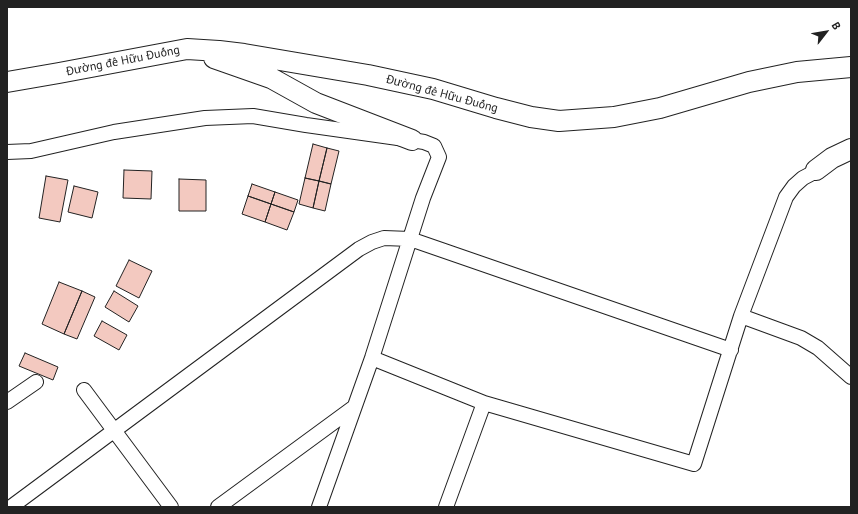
<!DOCTYPE html>
<meta charset="utf-8">
<style>
body{margin:0}
#map{position:relative;width:858px;height:514px;overflow:hidden;background:#fff;font-family:"PT Sans",sans-serif}
canvas{display:block}
.frame{position:absolute;inset:0;border:8px solid #222;pointer-events:none}
.north{position:absolute;left:806px;top:12px;width:40px;height:40px;-webkit-text-stroke:3px #fff;paint-order:stroke;rotate:59deg;font-size:11px;font-weight:700;line-height:16px;text-align:center;color:#222}
.north::after{content:'';display:block;margin:auto;width:14px;height:18px;background:#222;clip-path:polygon(50% 0,100% 100%,50% 72%,0 100%)}
</style>
<div id="map">
<canvas width="858" height="514"></canvas>
<div class="frame"></div>
<div class="north">B</div>
</div>
<script>
const g = document.querySelector('canvas').getContext('2d');
g.lineJoin = 'round';
function fill(path, color) {
  g.fillStyle = color;
  g.fill(path, 'evenodd');
}
function poly(rows) {
  const path = new Path2D();
  for (const r of rows) {
    path.moveTo(r[0], r[1]);
    for (let i = 2; i < r.length; i += 2) path.lineTo(r[i], r[i + 1]);
  }
  return path;
}
function trace(path, color, width, dash) {
  g.strokeStyle = color;
  g.lineWidth = width;
  g.lineCap = dash ? 'butt' : 'round';
  g.setLineDash(dash || []);
  g.stroke(path);
}
function write(font, color, halo, rows, align = 'center') {
  g.font = font + ' "PT Sans",sans-serif';
  g.lineWidth = 3;
  g.setLineDash([]);
  g.textBaseline = 'middle';
  g.strokeStyle = halo;
  g.fillStyle = color;
  for (const [text, x, y, turn = 0] of rows) {
    g.save();
    g.translate(x, y);
    g.rotate((+turn || 0) * Math.PI / 180);
    g.textAlign = isNaN(turn) ? turn : align;
    if (halo) g.strokeText(text, 0, 0);
    g.fillText(text, 0, 0);
    g.restore();
  }
}
const building = poly([
 [313,144,327,148,319,181,305,178,313,144],
 [327,148,339,151,331,184,319,181,327,148],
 [124,170,152,171,151,199,123,198,124,170],
 [46,176,68,180,60,222,39,218,46,176],
 [305,178,319,181,313,208,299,204,305,178],
 [179,179,206,180,206,211,179,211,179,179],
 [319,181,331,184,325,211,313,208,319,181],
 [252,184,275,192,271,204,248,196,252,184],
 [74,186,98,192,92,218,68,212,74,186],
 [275,192,298,200,294,212,271,204,275,192],
 [248,196,271,204,265,222,242,214,248,196],
 [271,204,294,212,287,230,265,222,271,204],
 [129,260,152,271,139,298,116,286,129,260],
 [59,282,82,291,64,334,42,324,59,282],
 [82,291,95,297,77,339,64,334,82,291],
 [114,291,138,306,129,322,105,307,114,291],
 [102,321,127,335,119,350,94,336,102,321],
 [25,353,58,367,53,380,19,366,25,353]
]);
fill(building, '#f3c9c0');
trace(building, '#222', 1);
const street = poly([
 [7,152,31,151,114,132,205,118,253,116,306,125,412,140,424,142,434,146,439,157,423,198,372,358,319,507],
 [741,316,801,338,818,348,851,377],
 [372,358,484,403,694,464,741,316,786,197,794,186,803,178,824,167],
 [84,390,171,507],
 [7,402,36,382],
 [11,507,359,249,372,242,384,238,410,239,731,350],
 [218,507,353,408],
 [446,507,484,403]
]);
const secondary = poly([
 [214,58,271,78,316,103,412,140],
 [7,82,59,73,187,49,219,51,244,54,368,75,433,89,496,108,531,117,559,121,614,117,660,108,749,82,797,72,851,67],
 [816,170,832,158,851,149]
]);
trace(street, '#222', 16);
trace(secondary, '#222', 22);
trace(street, '#fff', 14);
trace(secondary, '#fff', 20);
write('12px', '#222', '#fff', [
 ["Đường đê Hữu Đuống",123,61,-11],
 ["Đường đê Hữu Đuống",442,94,15]
]);
</script>
